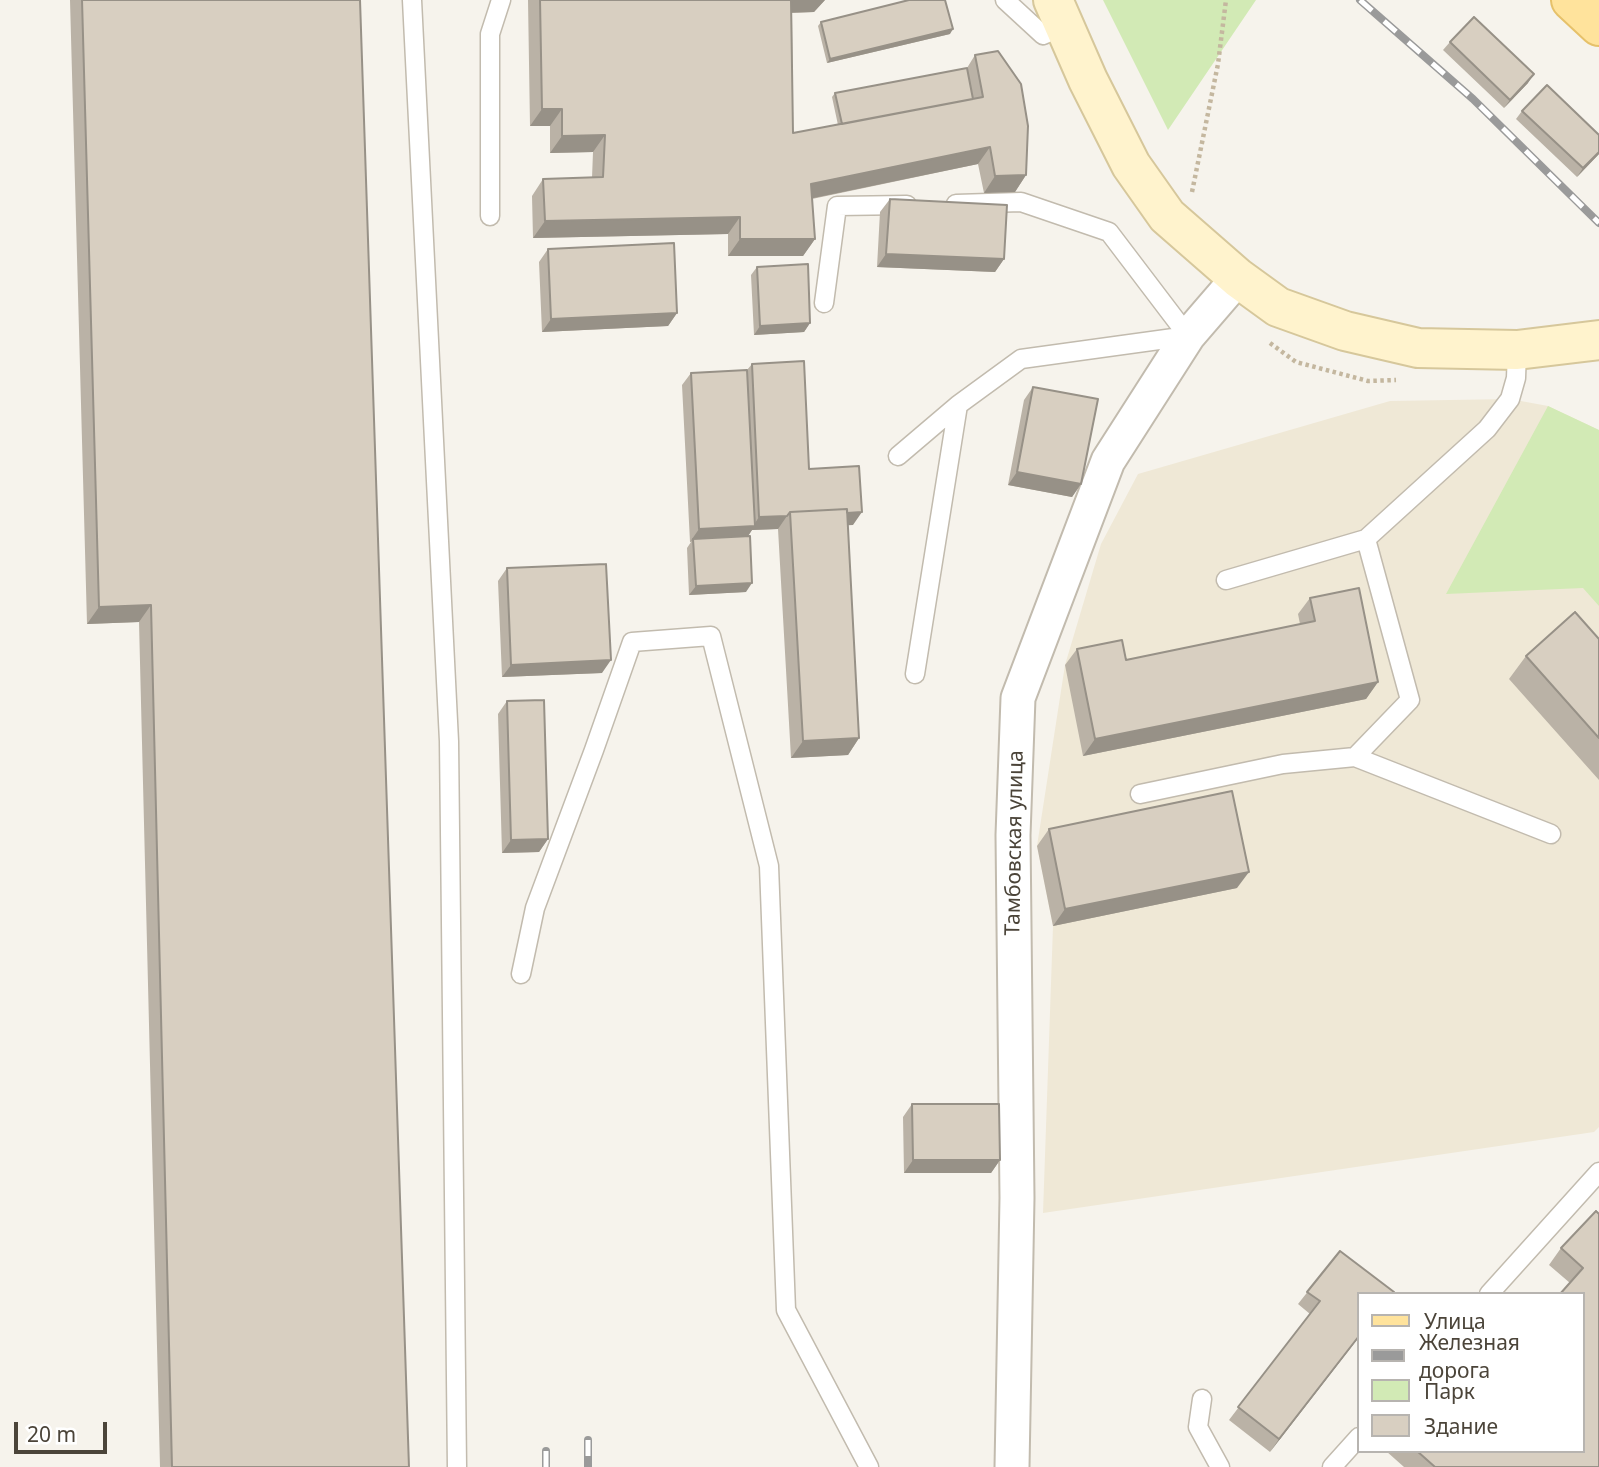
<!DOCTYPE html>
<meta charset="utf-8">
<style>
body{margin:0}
#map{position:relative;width:1599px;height:1467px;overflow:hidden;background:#f6f3ec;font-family:"Noto Sans",sans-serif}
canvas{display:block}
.legend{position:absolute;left:1357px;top:1292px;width:228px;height:161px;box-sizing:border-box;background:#fff;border:2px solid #b7b4b0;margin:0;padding:9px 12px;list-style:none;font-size:21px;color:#4b4439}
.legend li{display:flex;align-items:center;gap:14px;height:35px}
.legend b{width:35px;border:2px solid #b7b4b0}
.scale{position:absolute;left:14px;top:1422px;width:93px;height:32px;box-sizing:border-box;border:4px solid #4b4439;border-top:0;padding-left:9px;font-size:21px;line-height:24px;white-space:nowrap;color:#4b4439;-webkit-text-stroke:5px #fff;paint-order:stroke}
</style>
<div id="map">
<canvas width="1599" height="1467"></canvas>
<ul class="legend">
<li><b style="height:9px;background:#ffe39c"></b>Улица</li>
<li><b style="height:9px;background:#9a9a9a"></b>Железная дорога</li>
<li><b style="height:19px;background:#d2eab5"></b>Парк</li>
<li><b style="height:19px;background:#d8cfc1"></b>Здание</li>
</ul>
<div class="scale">20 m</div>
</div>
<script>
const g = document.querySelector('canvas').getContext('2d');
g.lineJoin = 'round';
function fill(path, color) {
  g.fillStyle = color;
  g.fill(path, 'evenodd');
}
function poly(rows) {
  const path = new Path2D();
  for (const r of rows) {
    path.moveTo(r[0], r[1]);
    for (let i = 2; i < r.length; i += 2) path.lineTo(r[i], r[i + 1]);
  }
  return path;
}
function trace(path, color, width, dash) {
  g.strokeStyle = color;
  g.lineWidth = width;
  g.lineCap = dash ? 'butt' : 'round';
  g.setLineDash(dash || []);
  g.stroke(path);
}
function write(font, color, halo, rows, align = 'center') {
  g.font = font + ' "Noto Sans",sans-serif';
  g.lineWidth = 5;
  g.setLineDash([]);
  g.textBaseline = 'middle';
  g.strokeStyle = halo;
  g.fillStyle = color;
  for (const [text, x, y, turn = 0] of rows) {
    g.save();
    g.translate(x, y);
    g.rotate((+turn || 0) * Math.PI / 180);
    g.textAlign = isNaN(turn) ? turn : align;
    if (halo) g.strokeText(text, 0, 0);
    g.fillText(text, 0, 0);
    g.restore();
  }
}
fill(poly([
 [1510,399,1548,406,1599,430,1599,1127,1594,1132,1043,1213,1053,926,1037,846,1065,665,1101,544,1138,474,1390,401]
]), '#efe8d6');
fill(poly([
 [1103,0,1256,0,1168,130],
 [1548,406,1599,430,1599,606,1583,588,1446,594]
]), '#d2eab5');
const lane = poly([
 [412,0,449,741,457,1467],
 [1005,0,1043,35,1064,26],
 [490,216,490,34,501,0],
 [824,303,837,206,907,205],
 [1517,350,1516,378,1510,399,1487,429,1366,539,1410,700,1355,757,1551,834],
 [898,456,958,405,1021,359,1188,336,1109,232,1021,202,956,204],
 [1226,580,1366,539],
 [915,674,958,405],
 [1140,794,1283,764,1355,757],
 [521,974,535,908,594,750,632,642,711,636,769,866,786,1310,869,1467],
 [1489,1294,1599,1172],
 [1202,1399,1198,1427,1220,1467],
 [1332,1467,1359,1437]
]);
const street = poly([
 [1012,1467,1017,1198,1013,835,1018,698,1108,461,1188,336,1238,278]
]);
const secondary = poly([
 [1053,0,1088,80,1131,165,1167,216,1238,278,1278,307,1345,331,1418,348,1517,350,1599,340]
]);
const primary = poly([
 [1571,0,1599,26]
]);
trace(lane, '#c2bbae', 21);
trace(street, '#c2bbae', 37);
trace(secondary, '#d6c79b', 42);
trace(primary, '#e6c16a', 42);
trace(poly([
 [1192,192,1218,64,1226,0],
 [1270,343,1296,362,1368,381,1396,380]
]), '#c4b79f', 4.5, [3.5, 3.5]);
trace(lane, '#fff', 18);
trace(street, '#fff', 33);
trace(secondary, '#fff3cd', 38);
trace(primary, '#ffe39c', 38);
const rail = poly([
 [1360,0,1473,99,1599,223],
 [588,1440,588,1467],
 [546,1451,546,1467]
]);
trace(rail, '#9a9a9a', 8);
trace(rail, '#fff', 5, [16]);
fill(poly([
 [70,0,360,0,409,1467,160,1467,139,622,87,624],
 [528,0,825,0,814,12,792,13,793,133,838,125,832,97,835,93,967,68,975,55,1026,175,1015,192,984,193,978,164,812,199,815,239,803,256,728,256,728,234,533,238,532,196,543,179,592,178,593,152,550,153,550,126,530,126],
 [821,22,950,34,827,63,818,26],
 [1450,42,1528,83,1504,108,1443,50],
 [1522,111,1599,154,1577,177,1516,119],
 [890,199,1004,259,995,272,877,267,880,212],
 [548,249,677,313,668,326,542,332,539,262],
 [757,267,810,323,804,332,754,335,751,275],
 [752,364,809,469,853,525,847,525,859,738,848,755,791,758,778,529,752,530,748,536,746,592,689,595,687,548,691,542,690,542,682,385,691,373,747,370],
 [1033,387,1081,484,1072,497,1008,485,1024,400],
 [507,568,602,673,502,677,498,581],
 [1310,598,1378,682,1366,699,1083,756,1065,665,1077,649,1126,660,1300,624,1298,614],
 [1599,639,1599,780,1509,679,1526,656],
 [507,701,548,839,539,852,502,853,498,714],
 [1049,829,1237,888,1053,926,1037,846],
 [912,1104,1000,1160,991,1173,904,1173,903,1117],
 [1596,1211,1599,1467,1404,1467,1386,1451,1583,1451,1570,1283,1549,1265,1561,1248],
 [1340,1251,1359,1337,1270,1452,1229,1420,1310,1314,1298,1304]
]), '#bab2a6');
fill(poly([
 [789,0,825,0,814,12,780,13],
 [953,29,950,34,827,63,830,59],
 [1534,74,1528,83,1504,108,1510,100],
 [542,109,562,109,550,126,530,126],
 [605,135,593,152,550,153,562,136],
 [990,147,978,164,799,201,811,184],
 [1599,152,1599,154,1577,177,1583,168],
 [1026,175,1015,192,984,193,995,176],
 [740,217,728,234,533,238,545,221],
 [740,239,815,239,803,256,728,256],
 [886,254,1004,259,995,272,877,267],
 [677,313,668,326,542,332,551,319],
 [810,323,804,332,754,335,760,326],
 [1017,472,1081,484,1072,497,1008,485],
 [862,512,853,525,791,528,790,516],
 [787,516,778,529,752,530,746,539,693,539,690,542,699,529,753,526,759,517],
 [752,583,746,592,689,595,696,586],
 [151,605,139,622,87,624,99,607],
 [611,660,602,673,502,677,511,665],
 [1378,682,1366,699,1083,756,1095,739],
 [859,738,848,755,791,758,803,741],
 [548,839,539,852,502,853,511,840],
 [1249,872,1237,888,1053,926,1065,909],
 [913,1160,1000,1160,991,1173,904,1173],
 [1359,1336,1359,1337,1270,1452,1279,1439]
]), '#979187');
const building = poly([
 [82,0,360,0,409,1467,172,1467,151,605,99,607,82,0],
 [540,0,791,0,793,133,983,97,975,55,998,51,1021,84,1028,126,1026,175,995,176,990,147,811,184,815,239,740,239,740,217,545,221,543,179,603,177,605,135,562,136,562,109,542,109,540,0],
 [909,0,945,0,953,29,830,59,821,22,909,0],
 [1474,17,1534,74,1510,100,1450,42,1474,17],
 [967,68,973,99,842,124,835,93,967,68],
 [1547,85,1599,135,1599,152,1583,168,1522,111,1547,85],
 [890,199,1007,205,1004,259,886,254,890,199],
 [674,243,677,313,551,319,548,249,674,243],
 [808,264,810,323,760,326,757,267,808,264],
 [804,361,809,469,859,466,862,512,847,513,847,509,790,512,787,516,759,517,752,364,804,361],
 [747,370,755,526,699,529,691,373,747,370],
 [1033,387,1098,399,1081,484,1017,472,1033,387],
 [847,509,859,738,803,741,790,512,847,509],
 [750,536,752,583,696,586,693,539,750,536],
 [606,564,611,660,511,665,507,568,606,564],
 [1359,588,1378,682,1095,739,1077,649,1122,640,1126,660,1315,621,1310,598,1359,588],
 [1575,612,1599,639,1599,738,1526,656,1575,612],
 [544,700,548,839,511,840,507,701,544,700],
 [1232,791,1249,872,1065,909,1049,829,1232,791],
 [912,1104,999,1104,1000,1160,913,1160,912,1104],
 [1596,1211,1599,1214,1599,1467,1435,1467,1417,1451,1583,1451,1583,1294,1560,1294,1583,1268,1561,1248,1596,1211],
 [1340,1251,1394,1292,1392,1294,1359,1294,1359,1336,1279,1439,1238,1407,1320,1301,1307,1292,1340,1251]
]);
fill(building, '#d8cfc1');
trace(building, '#979187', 2);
write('21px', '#4b4439', '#fff', [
 ["Тамбовская улица",1015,843,-89]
]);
</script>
